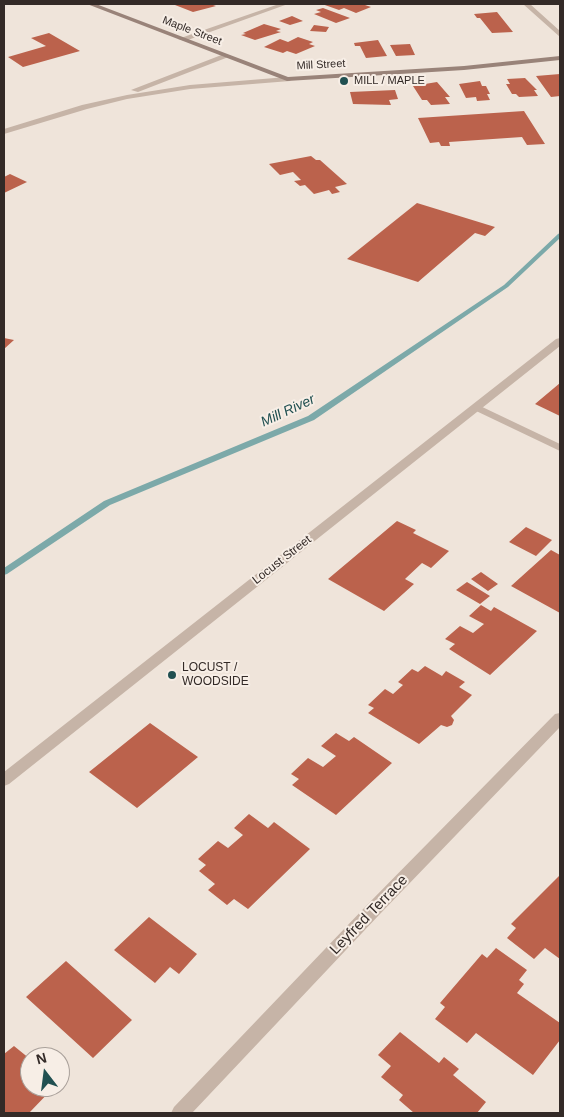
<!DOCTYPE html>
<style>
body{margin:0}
#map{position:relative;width:564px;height:1117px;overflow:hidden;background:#efe4da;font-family:Arial,sans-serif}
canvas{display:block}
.frame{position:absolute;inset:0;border:5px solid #332a27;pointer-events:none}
.north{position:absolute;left:20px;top:1047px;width:50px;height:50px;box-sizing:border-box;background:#f7eee6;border:1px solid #a9a09a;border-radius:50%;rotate:345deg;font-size:14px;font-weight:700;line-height:20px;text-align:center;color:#332a27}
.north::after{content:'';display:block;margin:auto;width:18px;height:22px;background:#215051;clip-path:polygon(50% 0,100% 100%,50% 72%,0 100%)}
</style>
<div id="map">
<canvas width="564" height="1117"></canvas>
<div class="frame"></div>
<div class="north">N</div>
</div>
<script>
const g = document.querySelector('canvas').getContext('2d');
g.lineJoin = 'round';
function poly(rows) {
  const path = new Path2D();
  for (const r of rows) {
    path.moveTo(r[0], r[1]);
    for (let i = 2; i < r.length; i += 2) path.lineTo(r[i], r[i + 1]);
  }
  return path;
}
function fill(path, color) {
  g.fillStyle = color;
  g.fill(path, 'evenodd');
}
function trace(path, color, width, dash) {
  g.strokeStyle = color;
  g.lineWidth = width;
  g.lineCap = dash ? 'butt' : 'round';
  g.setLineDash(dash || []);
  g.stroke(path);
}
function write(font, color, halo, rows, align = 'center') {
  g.font = font + ' Arial,sans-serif';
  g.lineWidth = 4;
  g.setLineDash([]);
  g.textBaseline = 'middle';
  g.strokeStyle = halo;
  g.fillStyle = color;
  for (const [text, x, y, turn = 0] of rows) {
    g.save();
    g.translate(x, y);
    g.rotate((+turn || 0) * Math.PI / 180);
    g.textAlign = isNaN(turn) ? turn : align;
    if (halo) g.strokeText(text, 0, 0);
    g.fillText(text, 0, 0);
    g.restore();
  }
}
fill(poly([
 [560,233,560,238,508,287,314,420,110,505,7,574,4,575,4,568,104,501,308,416,504,285,558,234,560,233]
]), '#7ca9a9');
fill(poly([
 [179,4,217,4,213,5,216,6,193,12,175,5],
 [322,4,362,4,371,7,356,13,344,8,339,10],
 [323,8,350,18,336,23,314,14,321,12,316,10],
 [497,12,513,32,492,33,480,18,477,18,474,14],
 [292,16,303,21,290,25,279,21],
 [264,24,281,29,276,31,281,32,255,40,241,35,246,34,243,33],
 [314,25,329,27,326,32,310,31],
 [49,33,80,51,23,67,8,57,46,46,31,38],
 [298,37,313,42,309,44,315,46,296,54,287,51,283,53,264,47,280,39,288,42],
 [378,40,387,56,366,58,360,46,355,46,354,43],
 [410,44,415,55,396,56,390,45],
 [560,74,560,96,551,97,536,76],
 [525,78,537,90,534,90,538,96,519,97,516,94,512,94,506,84,510,84,507,79],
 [480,81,482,86,486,86,490,94,487,94,490,100,477,101,476,97,466,98,459,84],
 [437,82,450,97,445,97,450,104,431,105,427,100,422,100,413,86],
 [395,90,398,99,389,100,391,105,353,104,350,92],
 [524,111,545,144,527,145,522,137,449,142,450,146,441,146,439,142,430,143,418,118],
 [311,156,316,160,320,160,347,184,335,187,340,192,332,194,329,190,314,194,305,185,300,186,294,181,301,180,293,172,280,175,269,164],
 [10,174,27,182,4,193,4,177],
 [417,203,495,227,485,236,475,233,418,282,347,259],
 [4,338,14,340,4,349],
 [560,383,560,416,535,404],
 [397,521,416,530,413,533,449,551,431,568,422,563,405,579,414,584,384,611,328,579],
 [526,527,552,540,536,556,509,542],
 [551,550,560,555,560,613,511,586],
 [481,572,498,584,488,591,471,579],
 [467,582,490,596,480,604,456,590],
 [481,605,491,611,494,607,537,631,490,675,449,649,455,644,445,639,460,626,473,633,484,624,469,616],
 [425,666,442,676,446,671,465,682,459,687,472,695,451,716,454,720,452,725,447,727,441,725,419,744,368,713,374,708,368,705,385,689,393,694,403,685,398,682,412,669,418,672],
 [150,723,198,757,137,808,89,772],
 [336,733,349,741,354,737,392,763,336,815,292,785,299,779,291,774,308,758,323,767,336,756,321,746],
 [249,814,268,828,274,822,310,849,248,909,234,899,227,905,208,890,215,884,199,871,206,865,198,859,218,841,228,848,243,835,234,828],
 [560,875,560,959,545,948,534,959,507,938,516,928,511,924],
 [149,917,197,954,179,974,170,967,155,983,114,950],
 [496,948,527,970,519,980,524,984,517,993,560,1023,560,1040,533,1075,476,1033,467,1043,435,1019,445,1007,440,1003,482,954,487,958],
 [66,961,132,1020,93,1058,26,997],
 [400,1032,439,1063,444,1057,459,1069,453,1075,486,1102,477,1113,414,1113,399,1100,403,1095,381,1077,391,1066,378,1055],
 [14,1046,30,1059,30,1087,54,1087,29,1113,4,1113,4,1054]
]), '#bb624c');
fill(poly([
 [279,4,288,4,185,41,178,39,279,4],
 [523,4,530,4,560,31,560,37,523,4],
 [476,404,560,444,560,451,472,409,471,407,476,404],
 [560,713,560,727,379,915,192,1113,171,1113,174,1107,367,905,555,714,560,713]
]), '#c6b4a7');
fill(poly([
 [224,54,231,56,138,92,131,90,224,54],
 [287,77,291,79,290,81,190,89,127,99,87,109,4,134,4,129,82,105,127,95,190,85,287,77],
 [560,338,560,346,9,784,4,786,4,772,556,339,560,338]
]), '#c6b4a7');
fill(poly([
 [87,4,96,4,288,77,464,66,560,56,560,60,464,70,287,81,87,4]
]), '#998379');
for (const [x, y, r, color] of [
 [344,81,5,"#215051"],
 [172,675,5,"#215051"]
]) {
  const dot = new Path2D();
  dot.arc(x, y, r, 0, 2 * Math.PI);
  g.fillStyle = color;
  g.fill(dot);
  trace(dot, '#f7eee6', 2);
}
write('11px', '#332a27', '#f7eee6', [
 ["Maple Street",192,31,21],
 ["Mill Street",321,65,-3]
]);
write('11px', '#332a27', '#f7eee6', [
 ["MILL / MAPLE",354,81]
], 'left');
write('12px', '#332a27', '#f7eee6', [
 ["Locust Street",282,560,-38]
]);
write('12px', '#332a27', '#f7eee6', [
 ["LOCUST /",182,668],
 ["WOODSIDE",182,682]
], 'left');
write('italic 14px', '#215051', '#f7eee6', [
 ["Mill River",288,411,-25]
]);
write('15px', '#332a27', '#f7eee6', [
 ["Leyfred Terrace",369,915,-46]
]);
</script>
